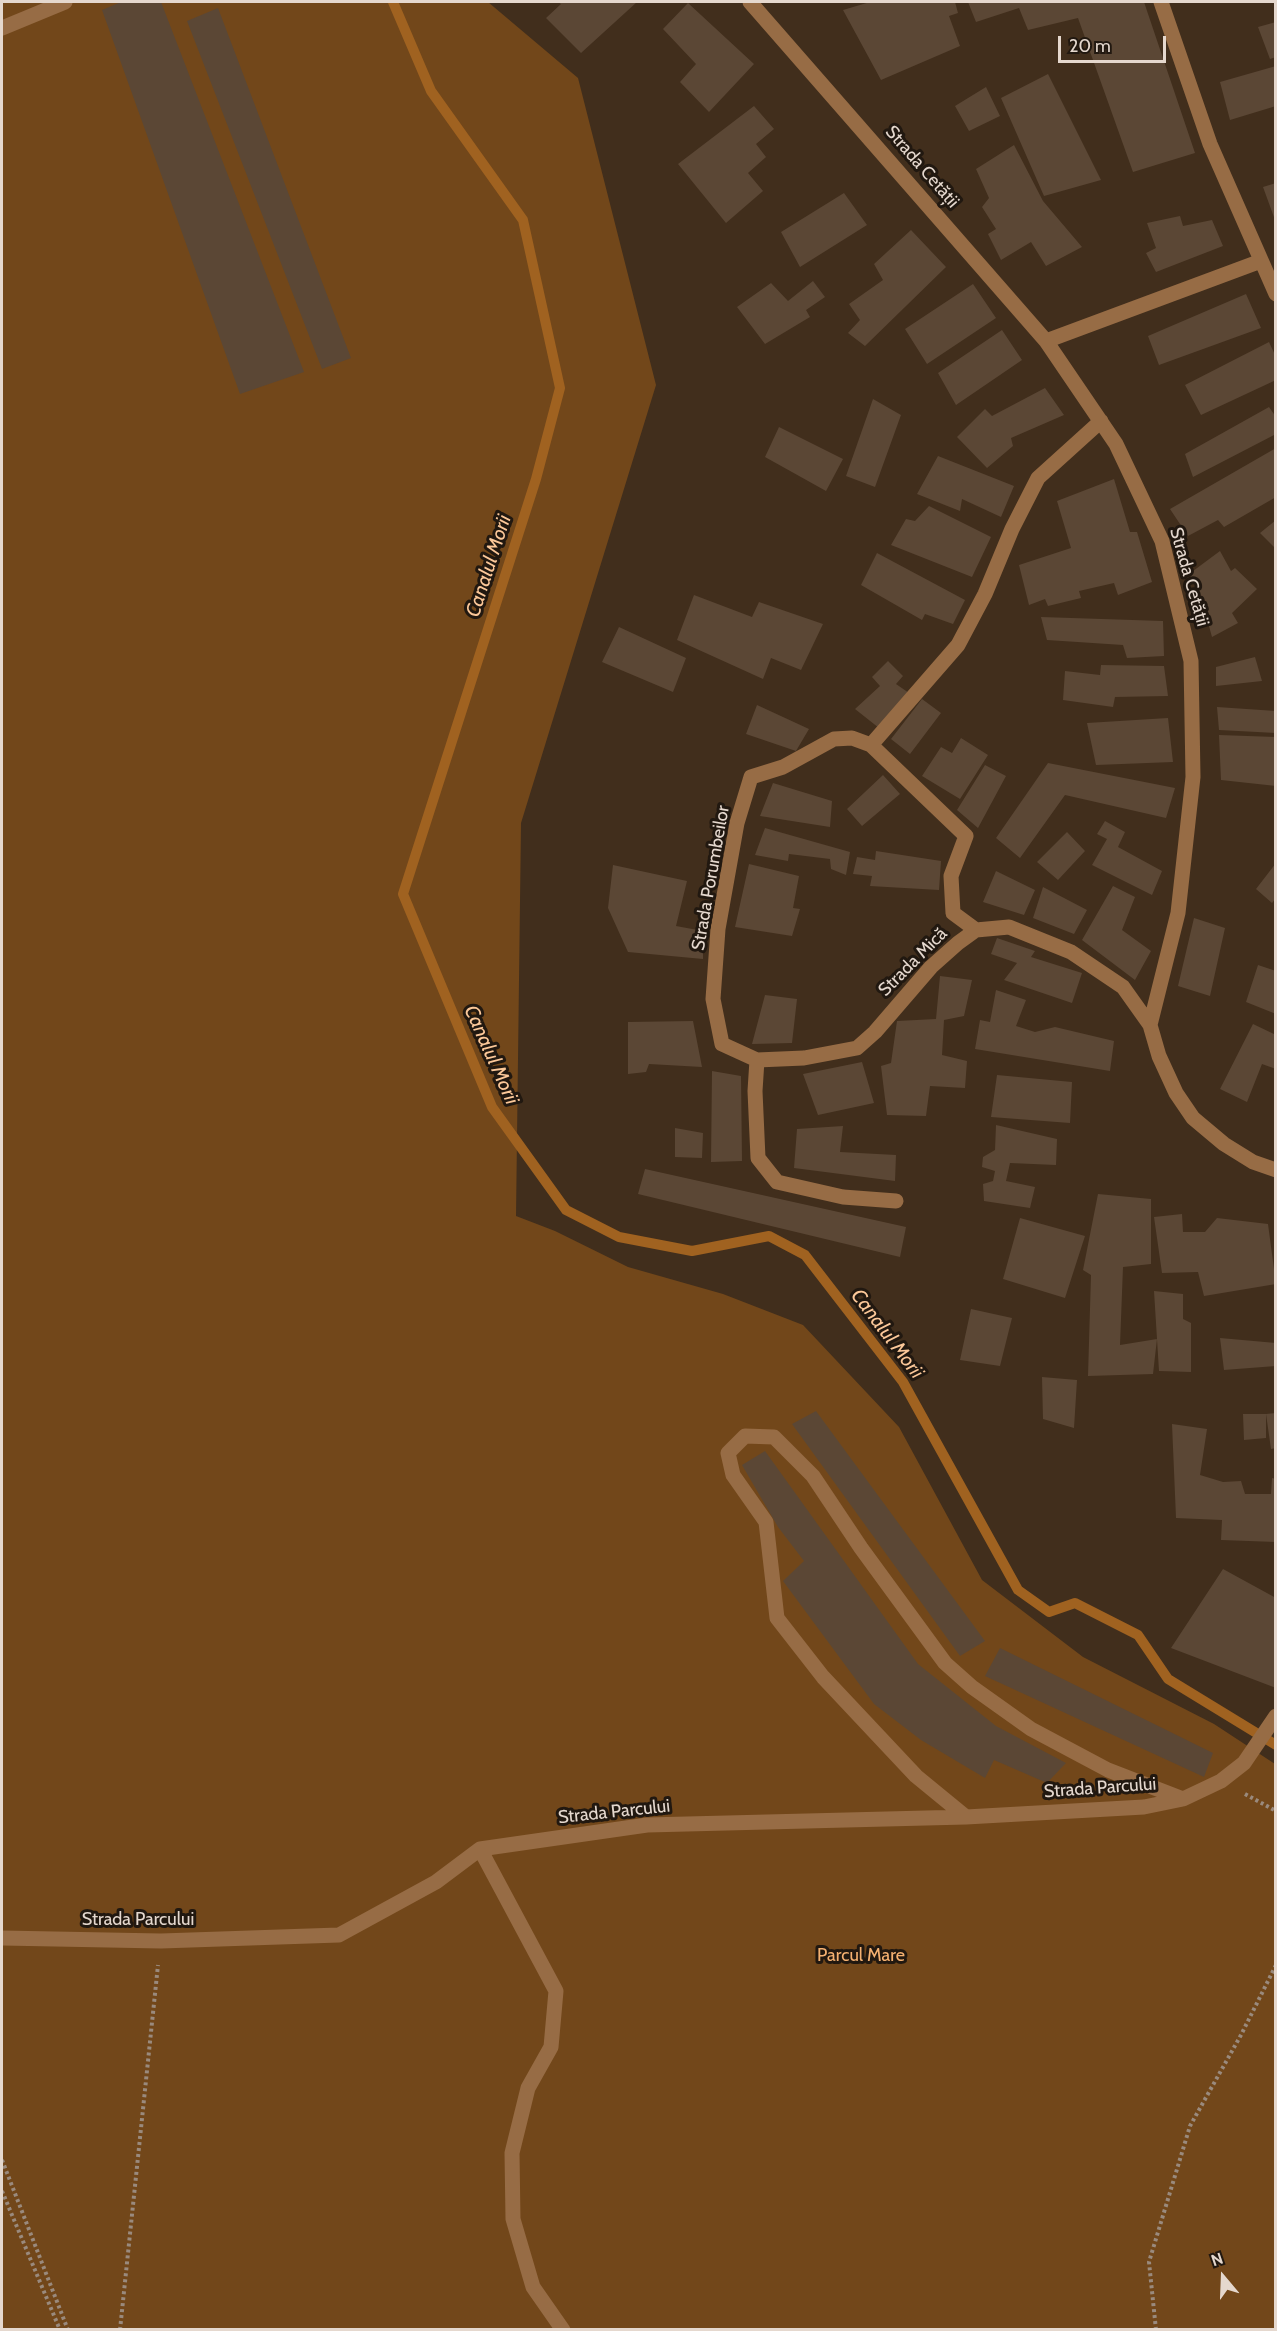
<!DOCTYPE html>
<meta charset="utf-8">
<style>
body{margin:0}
#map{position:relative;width:1277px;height:2331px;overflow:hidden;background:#412e1c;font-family:Cabin,sans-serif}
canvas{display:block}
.frame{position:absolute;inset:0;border:3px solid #e5d8ce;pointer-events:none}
.north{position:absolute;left:1193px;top:2247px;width:60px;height:60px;-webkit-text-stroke:4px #211810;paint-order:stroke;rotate:341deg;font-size:16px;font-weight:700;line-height:24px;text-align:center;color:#e5d8ce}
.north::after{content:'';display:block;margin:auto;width:21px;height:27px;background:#e5d8ce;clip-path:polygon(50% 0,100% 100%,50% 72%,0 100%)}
.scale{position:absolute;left:1058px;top:36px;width:108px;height:27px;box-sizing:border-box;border:3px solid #e5d8ce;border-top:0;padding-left:8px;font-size:18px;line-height:21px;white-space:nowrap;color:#e5d8ce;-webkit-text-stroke:4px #211810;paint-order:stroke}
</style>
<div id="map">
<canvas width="1277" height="2331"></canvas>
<div class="frame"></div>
<div class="north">N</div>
<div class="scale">20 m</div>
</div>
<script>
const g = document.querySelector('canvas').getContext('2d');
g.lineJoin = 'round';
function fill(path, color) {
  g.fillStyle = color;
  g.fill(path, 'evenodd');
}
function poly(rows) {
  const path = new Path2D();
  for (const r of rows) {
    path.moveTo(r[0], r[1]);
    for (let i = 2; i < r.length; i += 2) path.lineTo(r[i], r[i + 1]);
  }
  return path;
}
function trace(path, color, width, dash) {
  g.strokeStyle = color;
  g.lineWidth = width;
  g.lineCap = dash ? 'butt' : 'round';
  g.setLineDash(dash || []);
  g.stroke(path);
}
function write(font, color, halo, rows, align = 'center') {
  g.font = font + ' Cabin,sans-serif';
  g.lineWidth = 6;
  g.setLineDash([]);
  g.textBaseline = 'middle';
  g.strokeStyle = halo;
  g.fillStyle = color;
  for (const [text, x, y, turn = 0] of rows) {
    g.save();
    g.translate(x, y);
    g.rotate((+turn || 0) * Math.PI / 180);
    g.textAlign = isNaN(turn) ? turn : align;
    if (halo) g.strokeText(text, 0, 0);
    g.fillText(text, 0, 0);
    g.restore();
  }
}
fill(poly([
 [2,2,488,2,578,78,656,385,521,823,516,1216,555,1231,628,1267,723,1294,803,1325,899,1427,982,1580,1083,1657,1214,1724,1275,1764,1275,2329,2,2330]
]), '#72471a');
trace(poly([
 [393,2,431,91,523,220,560,388,536,479,403,894,492,1107,566,1210,619,1237,692,1251,769,1236,805,1255,903,1382,1018,1590,1049,1612,1075,1603,1138,1635,1168,1679,1276,1745]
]), '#a06220', 10);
fill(poly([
 [121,2,161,2,304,372,240,394,102,10],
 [558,2,637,2,581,53,546,18,561,4],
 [870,2,955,2,958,13,949,16,960,46,881,80,843,10],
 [968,2,1144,2,1195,153,1133,172,1078,18,1028,30,1019,8,976,22],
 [688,3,754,64,709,112,680,82,696,64,663,29],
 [218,8,351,358,322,369,187,21],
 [1276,22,1276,57,1270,59,1258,27],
 [1276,66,1276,106,1230,120,1220,82],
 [1048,74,1101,180,1044,196,1001,98],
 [986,87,1000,116,969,131,955,106],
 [754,106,774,129,756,144,766,157,748,173,763,191,726,223,678,164],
 [1014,145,1043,201,1082,247,1046,266,1031,242,1001,260,988,234,996,229,982,207,989,198,976,169],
 [1276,183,1276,220,1275,220,1263,187],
 [844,193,867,225,800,267,781,232],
 [1180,216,1183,226,1212,220,1223,246,1156,272,1146,253,1156,248,1147,223],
 [911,230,946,267,865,346,848,333,860,320,849,304,883,280,874,264],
 [813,281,825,297,806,310,810,317,765,344,737,307,771,283,788,301],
 [973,284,996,318,927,364,905,329],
 [1246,294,1261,328,1159,365,1148,336],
 [1002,330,1022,360,956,405,938,373],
 [1269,342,1276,357,1276,380,1201,415,1185,385],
 [1045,388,1064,415,1011,438,1013,446,987,468,957,437,985,409,992,416],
 [873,399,901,415,875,487,846,476],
 [1269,407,1276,417,1276,434,1193,477,1185,454],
 [779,427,843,459,826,491,765,457],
 [1276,448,1276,497,1224,527,1218,520,1188,536,1170,509],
 [938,456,1014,486,1001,517,962,499,960,511,917,494],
 [1114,479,1130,532,1137,532,1152,582,1118,595,1114,583,1079,591,1081,598,1048,606,1045,599,1029,605,1019,565,1071,548,1057,501],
 [929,506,991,537,972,577,891,545,906,519,915,521],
 [1276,520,1276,549,1260,533],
 [1220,551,1231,571,1235,568,1257,589,1232,613,1238,623,1212,637,1200,594,1189,574],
 [877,553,965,600,953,624,925,614,922,620,861,585],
 [694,595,752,617,759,602,823,624,801,670,771,658,763,679,677,640],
 [1041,617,1163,621,1164,656,1127,658,1123,645,1047,640],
 [619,627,686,658,673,692,602,662],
 [1255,657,1262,681,1216,686,1216,667],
 [888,661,903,676,896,684,909,693,879,728,855,709,880,686,872,677],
 [1101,665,1164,666,1168,696,1115,697,1113,707,1063,700,1065,671,1100,675],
 [922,699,941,713,910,754,891,739],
 [757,705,809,729,796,751,746,734],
 [1217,707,1276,711,1276,733,1219,730],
 [1168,718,1173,762,1096,765,1087,723],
 [1219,735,1276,737,1276,786,1221,780],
 [961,738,988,755,960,799,922,776,941,747,952,753],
 [1048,763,1175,788,1166,818,1065,795,1020,858,996,838],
 [985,765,1006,776,978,828,957,810],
 [883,775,900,794,862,826,847,809],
 [773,783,832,801,830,827,760,816],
 [1105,821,1125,832,1118,847,1162,871,1152,895,1092,865,1107,839,1097,834],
 [765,828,850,852,846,875,831,869,830,859,789,854,788,861,755,855],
 [1067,832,1085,851,1058,880,1037,862],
 [876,851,941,861,939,890,870,886,872,876,853,874,857,857,875,860],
 [1276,863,1276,898,1272,903,1256,889],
 [749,864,799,876,793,908,800,909,792,936,735,927],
 [613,865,687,881,676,926,703,931,703,959,628,952,608,908],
 [996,871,1035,890,1024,915,983,902],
 [1113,886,1135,897,1122,930,1151,951,1135,980,1082,940],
 [1043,887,1087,910,1074,934,1033,918],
 [1194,918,1225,928,1210,996,1178,986],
 [997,938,1035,951,1031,957,1082,973,1072,1003,1004,980,1017,963,991,954],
 [1258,965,1276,971,1276,1014,1246,1002],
 [940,976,972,980,964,1016,944,1020,942,1055,967,1061,965,1088,930,1086,926,1116,887,1115,881,1066,891,1063,897,1021,936,1019],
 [996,990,1026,1000,1016,1026,1035,1032,1055,1027,1114,1041,1110,1071,975,1049,980,1020,990,1022],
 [765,995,797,999,792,1043,752,1044],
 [693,1021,702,1067,649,1064,646,1072,628,1074,628,1022],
 [1253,1024,1276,1035,1276,1069,1262,1064,1247,1102,1220,1089],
 [862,1062,874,1103,818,1115,803,1074],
 [712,1071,741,1076,742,1161,711,1162],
 [997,1075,1072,1082,1070,1123,991,1117],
 [996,1125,1057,1139,1056,1165,1010,1163,1006,1181,1035,1187,1030,1208,984,1201,983,1184,993,1181,995,1171,982,1167,983,1157,995,1150],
 [843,1126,840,1152,896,1155,895,1181,794,1168,797,1129],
 [675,1128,703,1133,702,1158,675,1157],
 [645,1169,906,1227,900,1257,638,1194],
 [1098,1194,1151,1199,1151,1264,1123,1267,1120,1345,1157,1339,1153,1374,1088,1376,1091,1275,1083,1270],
 [1182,1214,1183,1232,1205,1232,1217,1218,1268,1224,1276,1284,1204,1296,1198,1272,1162,1273,1154,1217],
 [1020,1218,1085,1236,1065,1298,1003,1279],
 [1154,1291,1183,1294,1183,1319,1191,1323,1191,1372,1159,1371],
 [971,1309,1012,1318,1000,1366,960,1360],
 [1220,1338,1276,1343,1276,1366,1224,1370],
 [1042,1377,1077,1380,1074,1428,1043,1419],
 [816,1411,985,1641,960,1656,792,1424],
 [1276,1413,1276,1448,1271,1449,1266,1414],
 [1243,1414,1266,1414,1266,1438,1244,1440],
 [1172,1424,1207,1429,1200,1475,1223,1482,1241,1481,1245,1494,1271,1494,1272,1478,1276,1479,1276,1542,1221,1540,1222,1520,1176,1518],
 [765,1451,918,1664,996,1726,1066,1763,1047,1783,994,1760,985,1778,921,1740,874,1704,783,1581,804,1561,778,1527,742,1465],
 [1223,1569,1276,1598,1276,1688,1171,1648],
 [1000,1648,1213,1753,1204,1777,985,1676]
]), '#5b4735');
trace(poly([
 [1245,1794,1276,1811],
 [2,2160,68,2330],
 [2,2191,60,2330],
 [120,2330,158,1965],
 [1156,2330,1149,2262,1190,2126,1241,2035,1276,1965]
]), '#9a8a7d', 4, [3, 3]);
trace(poly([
 [750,2,1046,341,1116,444,1162,541,1191,661,1193,777,1178,913,1150,1025,1159,1056,1176,1093,1193,1118,1224,1144,1253,1162,1276,1170],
 [1161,2,1210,144,1276,294],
 [2,28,65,2],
 [1046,341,1261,261],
 [871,745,958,645,985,594,1012,529,1038,478,1101,421],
 [976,930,953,913,951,876,966,836,871,745,852,738,834,739,783,767,751,777,737,823,718,929,713,999,722,1044,757,1060,804,1058,857,1048,875,1032,931,967,958,943,976,930,1009,927,1071,952,1123,987,1150,1025],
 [757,1060,755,1091,758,1158,777,1182,843,1197,896,1201],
 [966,1817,916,1776,823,1677,777,1618,766,1522,733,1475,728,1453,745,1436,774,1437,813,1476,861,1548,945,1663,972,1687,1031,1729,1108,1770,1183,1799],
 [480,1849,556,1991,551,2047,528,2088,512,2153,513,2219,533,2287,563,2330],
 [2,1938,161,1941,339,1935,436,1882,480,1849,647,1825,966,1817,1144,1807,1183,1799,1221,1781,1244,1763,1276,1716]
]), '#976c45', 15);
write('18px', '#e5d8ce', '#211810', [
 ["Strada Cetății",922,167,49],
 ["Strada Cetății",1189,577,74],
 ["Strada Porumbeilor",711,878,-80],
 ["Strada Mică",913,962,-45],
 ["Strada Parcului",1100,1788,-4],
 ["Strada Parcului",614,1812,-6],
 ["Strada Parcului",138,1920]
]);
write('18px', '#f5b171', '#211810', [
 ["Parcul Mare",861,1956]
]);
write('italic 20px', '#fcc899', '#211810', [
 ["Canalul Morii",489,566,-72],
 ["Canalul Morii",491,1055,66],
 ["Canalul Morii",887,1334,53]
]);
</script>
